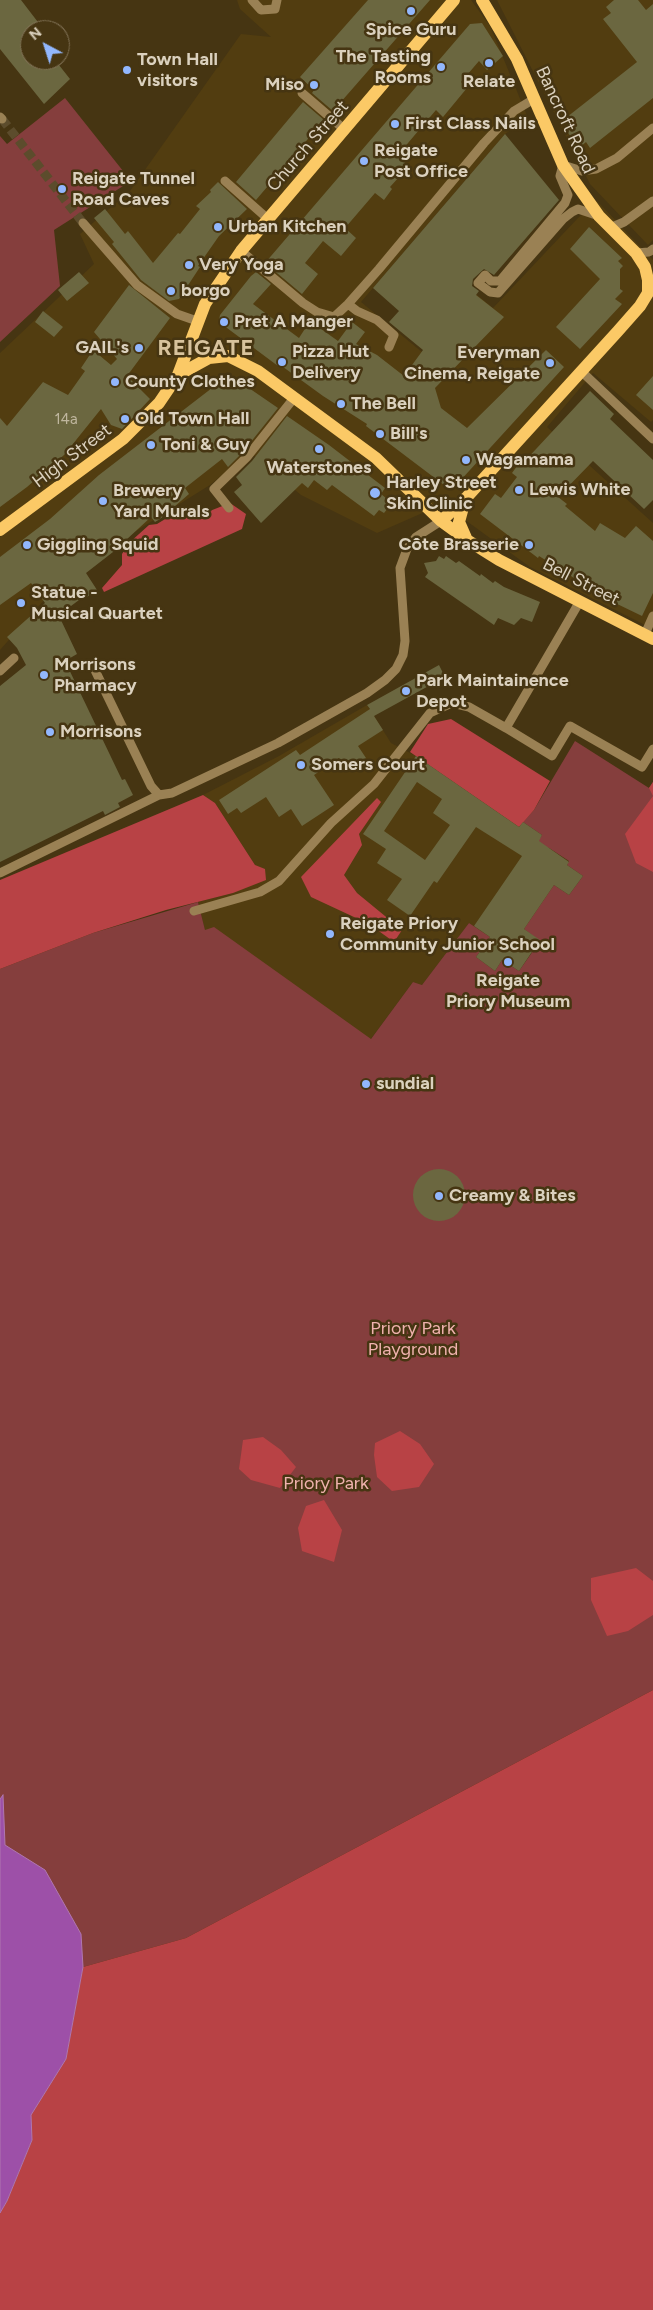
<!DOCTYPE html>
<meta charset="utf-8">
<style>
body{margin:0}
#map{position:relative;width:653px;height:2310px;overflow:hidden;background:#463512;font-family:Figtree,sans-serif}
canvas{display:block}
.north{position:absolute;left:20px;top:20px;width:50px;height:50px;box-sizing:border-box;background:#463512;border:1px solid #827357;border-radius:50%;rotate:320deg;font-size:14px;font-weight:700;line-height:20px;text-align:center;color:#dbd1be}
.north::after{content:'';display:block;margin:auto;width:18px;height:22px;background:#92b7fd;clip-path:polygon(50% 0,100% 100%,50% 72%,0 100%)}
</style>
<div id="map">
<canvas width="653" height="2310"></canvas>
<div class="north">N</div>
</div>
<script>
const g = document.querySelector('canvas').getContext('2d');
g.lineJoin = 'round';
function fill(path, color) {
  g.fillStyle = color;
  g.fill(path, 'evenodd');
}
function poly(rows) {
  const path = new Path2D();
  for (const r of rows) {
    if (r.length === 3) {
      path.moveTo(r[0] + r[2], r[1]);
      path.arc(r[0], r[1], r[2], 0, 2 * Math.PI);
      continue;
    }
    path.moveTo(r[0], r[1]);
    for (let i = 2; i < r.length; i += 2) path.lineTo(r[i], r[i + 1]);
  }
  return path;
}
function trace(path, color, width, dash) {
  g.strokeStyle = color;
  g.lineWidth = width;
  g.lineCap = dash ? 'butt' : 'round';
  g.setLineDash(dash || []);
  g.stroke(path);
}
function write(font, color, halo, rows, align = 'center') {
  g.font = font + ' Figtree,sans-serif';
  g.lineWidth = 5;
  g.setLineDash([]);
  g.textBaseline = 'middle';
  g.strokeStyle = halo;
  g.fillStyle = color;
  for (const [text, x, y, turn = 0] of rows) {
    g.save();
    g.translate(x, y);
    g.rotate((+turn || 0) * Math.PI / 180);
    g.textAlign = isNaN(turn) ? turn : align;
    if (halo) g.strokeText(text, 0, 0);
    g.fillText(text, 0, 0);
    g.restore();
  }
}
fill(poly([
 [237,0,471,0,490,26,528,118,505,134,361,302,422,352,471,290,493,308,578,218,597,201,653,260,653,420,651,422,593,373,547,427,653,523,653,629,530,567,443,504,377,533,301,495,250,452,210,485,67,574,0,650,0,353,94,264,80,234,130,191,241,34,271,37,240,9],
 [497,0,653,0,653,240,648,245,590,184],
 [367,705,391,743,416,756,519,827,523,822,542,835,535,846,549,848,569,861,567,865,583,876,569,895,554,885,540,940,519,971,502,960,495,971,476,957,489,937,469,923,422,985,413,982,364,1048,205,930,198,902,233,893,255,865,215,803,203,795,279,756]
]), '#523d10');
fill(poly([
 [65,98,131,181,54,230,60,286,0,342,0,136,7,144],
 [575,741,649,788,653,782,653,1690,186,1938,83,1967,66,2059,0,2213,0,969,93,933,198,902,205,930,214,927,371,1039,413,982,422,985,469,923,490,937,476,957,495,971,502,960,519,971,540,941,524,929,554,885,569,895,583,876,567,865,569,861,549,848,535,846,542,835,523,822,534,810]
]), '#853e3d');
fill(poly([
 [230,503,246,514,242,529,104,592,102,588,122,565,122,554,129,543,149,525,157,524,180,510,192,518],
 [451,719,550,781,534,810,519,827,410,752,428,724],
 [653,782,653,872,636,863,625,834,653,796,649,788],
 [203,795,215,803,255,865,265,869,266,880,233,893,166,910,93,933,0,969,0,880],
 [377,798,381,802,359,834,362,845,344,875,357,893,402,930,394,942,369,924,311,897,301,877],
 [400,1431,420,1444,434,1464,419,1487,392,1491,377,1477,374,1455,375,1443],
 [263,1437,281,1450,296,1467,280,1488,251,1480,239,1469,243,1440],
 [324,1500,342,1530,334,1562,302,1551,298,1528,306,1506],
 [636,1568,653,1581,653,1615,628,1631,607,1636,591,1600,591,1578],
 [653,1690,653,2310,0,2310,0,2213,7,2201,32,2140,31,2115,66,2059,83,1967,186,1938]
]), '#b84245');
const water = poly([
 [3,1795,5,1845,45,1870,81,1934,83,1967,66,2059,31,2115,32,2140,7,2201,0,2213,0,1799,3,1795]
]);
fill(water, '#9d50a8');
trace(water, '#b077af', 1);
fill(poly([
 [0,0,21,0,44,30,30,30,30,60,55,60,70,79,44,104,0,49],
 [368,0,430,0,333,111,312,93,314,90,300,77],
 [614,0,638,0,646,10,653,4,653,98,590,148,586,142,579,148,566,130,573,125,567,117,637,62,603,19,611,13,606,7],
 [482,23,503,56,487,70,479,61,461,82,467,88,443,117,436,110,397,156,409,166,390,187,392,189,384,200,375,193,345,228,356,238,341,256,323,241,305,263,318,274,302,294,265,263,470,24],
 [303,102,324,120,256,200,236,182],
 [505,134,559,200,494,275,484,269,473,279,472,286,479,291,476,295,504,317,435,388,441,408,467,428,546,350,564,367,459,482,456,478,448,488,366,426,367,424,323,396,279,364,278,366,223,325,219,320,220,315,251,276,256,272,271,284,253,304,299,338,308,324,315,329,317,326,338,341,352,322,365,332,356,344,377,355,404,376,423,350,389,322,399,311,373,288],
 [218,182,247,209,219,236,198,266,200,267,179,299,169,301,141,280,112,244,114,242,94,218,105,209,125,234,128,231,153,263,178,233,180,234,200,209,196,206,211,192,210,190],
 [589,227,622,258,618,261,623,266,620,269,620,289,623,291,615,299,622,304,580,349,556,327,600,279,570,249],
 [79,272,89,283,67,301,58,290],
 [129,285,170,318,127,376,150,399,122,429,111,425,101,409,64,455,27,487,0,507,0,418,7,426,43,382,68,395,85,371,81,368,93,350,111,365,117,359,94,332],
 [43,311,63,327,54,337,35,322],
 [227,373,278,408,242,453,228,467,222,459,185,488,189,494,160,519,155,522,151,517,113,552,86,573,97,590,87,597,83,597,67,609,69,612,60,618,77,654,65,661,122,780,125,779,133,795,118,803,120,807,105,815,103,811,0,862,0,686,26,665,17,648,7,637,45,603,31,583,0,605,0,557,50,519,99,475,212,388],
 [653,376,653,410,636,395],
 [590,391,614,414,610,419,653,460,653,500,644,509,593,461,558,497,567,504,565,506,595,531,600,523,625,538,636,526,653,541,653,593,642,616,611,601,539,556,538,558,480,514,495,494,501,498,517,477,512,473,520,462,523,463],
 [287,416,329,445,385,488,381,494,392,503,384,513,379,510,374,516,332,485,327,490,314,480,308,488,302,483,261,523,234,492,242,485,236,477,252,461],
 [439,556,444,559,446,556,456,563,459,561,480,576,481,574,493,583,495,581,504,587,540,602,532,622,521,618,514,625,498,618,494,625,425,577,428,573,424,563,436,561],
 [439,665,445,677,374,716,383,730,358,746,366,758,348,770,339,758,314,775,334,805,302,826,291,809,279,817,266,797,241,813,237,808,228,814,219,800,296,750,300,755,370,709,367,705],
 [416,756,519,827,523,822,542,835,539,841,569,862,567,865,583,876,569,895,554,885,524,929,540,940,519,971,502,960,495,971,476,957,490,937,474,926,522,856,476,827,437,883,434,881,410,916,387,900,402,879,377,863,386,849,363,834],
 [417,782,442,799,433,813,450,825,425,860,384,831],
 [439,1195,26]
]), '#6b6740');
trace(poly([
 [2,119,83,223]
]), '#5c4c2c', 9, [9, 4.5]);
trace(poly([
 [252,0,261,10,275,9,277,0],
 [302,93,345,130],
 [0,117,2,119],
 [225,181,268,219],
 [599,216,578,209,572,212,563,219,498,293,490,292,478,283,485,275,491,281,500,281,565,203,568,195,560,176,563,165,582,171,596,169,617,158,653,128],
 [83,223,137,285,177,314,197,321],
 [610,228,624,222,653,201],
 [241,251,303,303,317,312,334,317,348,304,379,269,484,143,514,111,534,99],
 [636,253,649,252,653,249],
 [348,304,357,311,377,320,394,335,389,347],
 [581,371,653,439],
 [229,508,214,489,247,457,294,398],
 [580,601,506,728,552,756,570,726,642,767,653,749],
 [645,634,653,616],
 [92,664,151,786,159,795],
 [0,671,14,658],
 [0,873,159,795,172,793,278,743,367,693,385,680,396,669,403,655,405,641,400,568,407,549,416,537,441,521],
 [194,911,260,892,279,881,331,823,374,784,430,713,452,703,469,707,506,728]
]), '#9a8154', 9);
trace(poly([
 [178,375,209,358,228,356,258,371,376,458,441,521,467,540,499,560,653,639],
 [465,500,459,522,466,538],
 [441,521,466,498,618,331,640,306,648,293,648,280,645,267,636,253,599,216,563,165,517,59,482,0],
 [0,530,123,439,159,403,178,375,205,304,241,251,454,0]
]), '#fbc966', 12);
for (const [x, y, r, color] of [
 [411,11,5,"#92b7fd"],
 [489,63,5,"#92b7fd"],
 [441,67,5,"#92b7fd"],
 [127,70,5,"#92b7fd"],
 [314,85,5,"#92b7fd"],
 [395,124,5,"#92b7fd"],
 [364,161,5,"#92b7fd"],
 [62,189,5,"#92b7fd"],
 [218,227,5,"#92b7fd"],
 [189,265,5,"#92b7fd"],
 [171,291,5,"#92b7fd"],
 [224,322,5,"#92b7fd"],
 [139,348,5,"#92b7fd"],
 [282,362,5,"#92b7fd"],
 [550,363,5,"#92b7fd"],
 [115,382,5,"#92b7fd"],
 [341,404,5,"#92b7fd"],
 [125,419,5,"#92b7fd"],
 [380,434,5,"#92b7fd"],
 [151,445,5,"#92b7fd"],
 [319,449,5,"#92b7fd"],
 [466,460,5,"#92b7fd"],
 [519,490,5,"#92b7fd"],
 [375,493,6,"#92b7fd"],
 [103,501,5,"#92b7fd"],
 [27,545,5,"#92b7fd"],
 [529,545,5,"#92b7fd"],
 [21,603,5,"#92b7fd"],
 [44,675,5,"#92b7fd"],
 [406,691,5,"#92b7fd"],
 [50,732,5,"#92b7fd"],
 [301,765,5,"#92b7fd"],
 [330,934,5,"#92b7fd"],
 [508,962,5,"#92b7fd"],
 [366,1084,5,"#92b7fd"],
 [439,1196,5,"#92b7fd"]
]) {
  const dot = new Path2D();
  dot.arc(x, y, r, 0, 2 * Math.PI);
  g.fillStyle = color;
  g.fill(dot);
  trace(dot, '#463512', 2);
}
write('15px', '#bfb69e', null, [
 ["14a",66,420]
]);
write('bold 18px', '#dbd1be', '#463512', [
 ["Spice Guru",411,30,"center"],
 ["The Tasting",431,57,"right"],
 ["Rooms",431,78,"right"],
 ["Town Hall",137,60],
 ["visitors",137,81],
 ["Relate",489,82,"center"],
 ["Miso",304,85,"right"],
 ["First Class Nails",405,124],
 ["Reigate",374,151],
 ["Post Office",374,172],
 ["Reigate Tunnel",72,179],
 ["Road Caves",72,200],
 ["Urban Kitchen",228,227],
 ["Very Yoga",199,265],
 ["borgo",181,291],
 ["Pret A Manger",234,322],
 ["GAIL's",129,348,"right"],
 ["Pizza Hut",292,352],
 ["Delivery",292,373],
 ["Everyman",540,353,"right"],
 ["Cinema, Reigate",540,374,"right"],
 ["County Clothes",125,382],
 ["The Bell",351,404],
 ["Old Town Hall",135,419],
 ["Bill's",390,434],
 ["Toni & Guy",161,445],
 ["Wagamama",476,460],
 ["Waterstones",319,468,"center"],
 ["Harley Street",386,483],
 ["Skin Clinic",386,504],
 ["Lewis White",529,490],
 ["Brewery",113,491],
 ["Yard Murals",113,512],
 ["Giggling Squid",37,545],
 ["Côte Brasserie",519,545,"right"],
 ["Statue -",31,593],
 ["Musical Quartet",31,614],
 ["Morrisons",54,665],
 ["Pharmacy",54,686],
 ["Park Maintainence",416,681],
 ["Depot",416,702],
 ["Morrisons",60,732],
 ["Somers Court",311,765],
 ["Reigate Priory",340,924],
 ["Community Junior School",340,945],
 ["Reigate",508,981,"center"],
 ["Priory Museum",508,1002,"center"],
 ["sundial",376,1084],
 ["Creamy & Bites",449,1196]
], 'left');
write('18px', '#dbd1be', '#463512', [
 ["Bancroft Road",565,120,65],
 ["Church Street",308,146,-49],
 ["High Street",72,456,-37],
 ["Bell Street",581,582,27]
]);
write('18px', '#f0b2ae', '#463512', [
 ["Priory Park",413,1329],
 ["Playground",413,1350],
 ["Priory Park",326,1484]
]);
g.letterSpacing = '1px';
write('bold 22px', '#d8c39d', '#463512', [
 ["REIGATE",206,349]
]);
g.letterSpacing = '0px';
</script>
